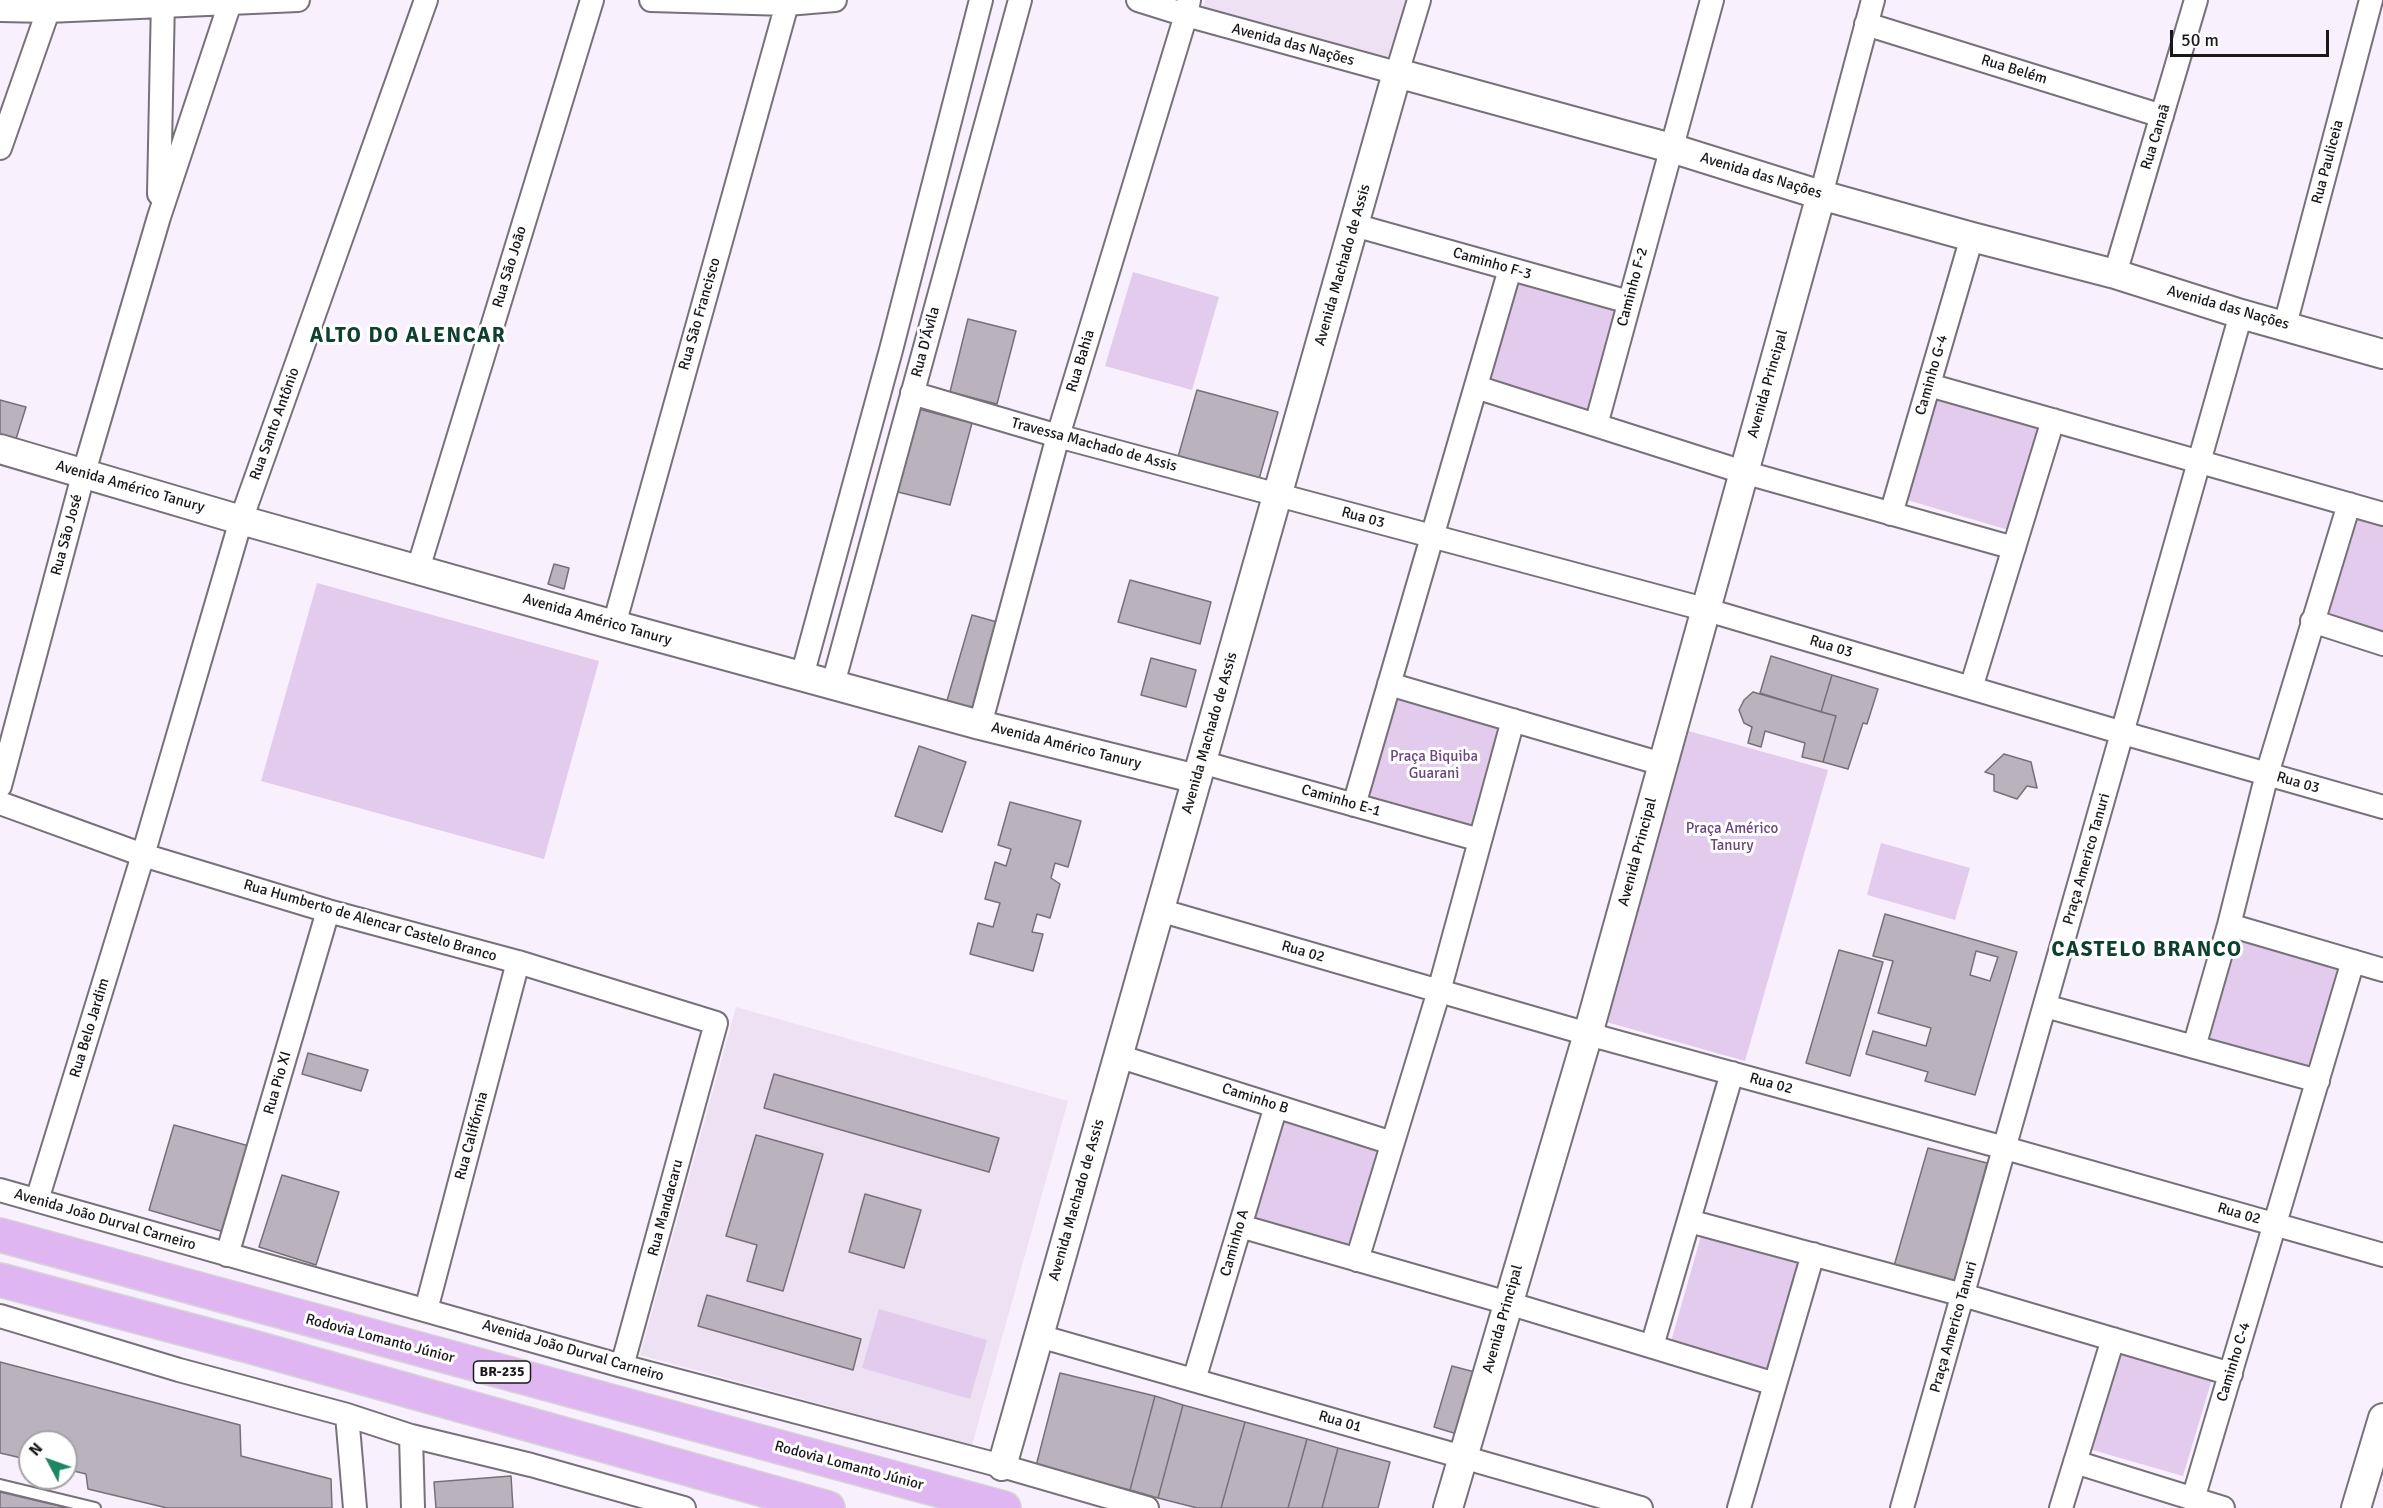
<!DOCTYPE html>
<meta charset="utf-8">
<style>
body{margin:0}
#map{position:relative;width:2383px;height:1508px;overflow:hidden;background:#f8f0fc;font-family:Signika,sans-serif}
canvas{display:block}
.north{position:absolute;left:18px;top:1430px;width:60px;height:60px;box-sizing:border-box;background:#fff;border:2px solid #a4a3a4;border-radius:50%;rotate:311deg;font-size:16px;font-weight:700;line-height:24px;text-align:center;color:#1b181c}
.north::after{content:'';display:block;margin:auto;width:21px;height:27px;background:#1d8764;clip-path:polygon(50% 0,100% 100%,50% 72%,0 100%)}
.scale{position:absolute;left:2170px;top:30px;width:159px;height:27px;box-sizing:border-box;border:3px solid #1b181c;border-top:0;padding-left:8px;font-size:18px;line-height:21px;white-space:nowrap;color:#1b181c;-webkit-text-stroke:4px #fff;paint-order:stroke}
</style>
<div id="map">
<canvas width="2383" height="1508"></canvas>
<div class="north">N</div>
<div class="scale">50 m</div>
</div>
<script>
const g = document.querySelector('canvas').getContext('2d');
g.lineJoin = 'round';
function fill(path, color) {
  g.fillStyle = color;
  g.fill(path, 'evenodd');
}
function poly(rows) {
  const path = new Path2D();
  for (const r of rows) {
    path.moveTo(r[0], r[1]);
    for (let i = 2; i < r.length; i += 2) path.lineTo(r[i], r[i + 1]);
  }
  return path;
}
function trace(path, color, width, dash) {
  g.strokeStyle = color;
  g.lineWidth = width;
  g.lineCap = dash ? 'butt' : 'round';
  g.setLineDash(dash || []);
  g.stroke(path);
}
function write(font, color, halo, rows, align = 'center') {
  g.font = font + ' Signika,sans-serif';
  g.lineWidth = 6;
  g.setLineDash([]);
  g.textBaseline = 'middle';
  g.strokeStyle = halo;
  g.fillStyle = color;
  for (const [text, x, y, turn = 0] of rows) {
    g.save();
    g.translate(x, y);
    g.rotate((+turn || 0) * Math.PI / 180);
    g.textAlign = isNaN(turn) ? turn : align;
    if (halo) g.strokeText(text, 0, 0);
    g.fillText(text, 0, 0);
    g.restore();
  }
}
fill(poly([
 [1205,0,1409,0,1391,59,1203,7],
 [736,1007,1068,1101,972,1445,640,1355]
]), '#ede1f3');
fill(poly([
 [1133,272,1219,297,1192,390,1105,366],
 [1518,273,1624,304,1590,415,1485,384],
 [1939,393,2045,424,2012,531,1907,500],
 [2352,511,2383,520,2383,633,2321,615],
 [317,583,599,661,544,859,261,781],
 [1395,695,1504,725,1473,835,1364,806],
 [1685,730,1828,770,1745,1061,1603,1021],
 [1881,843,1970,868,1955,920,1867,895],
 [2234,930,2341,961,2308,1071,2201,1040],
 [1279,1119,1387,1150,1357,1252,1248,1221],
 [1701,1236,1805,1266,1772,1374,1670,1345],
 [879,1309,987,1340,970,1399,862,1368],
 [2118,1351,2212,1379,2183,1476,2089,1449]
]), '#e3cbed');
const building = poly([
 [968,319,1016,331,997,404,950,392,968,319],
 [1197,390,1278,412,1259,479,1178,457,1197,390],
 [0,400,26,407,16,439,0,434,0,400],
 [915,408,972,423,950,505,894,491,915,408],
 [554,564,569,568,564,589,548,584,554,564],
 [1130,580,1211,602,1200,644,1118,622,1130,580],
 [972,615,1004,624,980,714,946,704,972,615],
 [1771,656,1832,675,1821,712,1760,693,1771,656],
 [1151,658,1196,670,1186,707,1141,695,1151,658],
 [1832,675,1878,689,1867,724,1863,723,1848,769,1823,762,1836,716,1821,712,1832,675],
 [1753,692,1836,716,1823,762,1802,757,1805,743,1765,731,1761,747,1748,743,1752,727,1744,723,1739,710,1744,700,1753,692],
 [919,746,966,762,942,832,895,816,919,746],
 [2004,754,2031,762,2037,788,2027,786,2017,799,1994,791,1994,775,1985,772,2004,754],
 [1010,802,1081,821,1068,867,1055,863,1051,878,1060,884,1050,918,1037,914,1032,932,1043,934,1033,971,970,954,978,923,993,927,1000,903,985,899,995,862,1006,866,1011,849,998,845,1010,802],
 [1885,914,2017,952,1975,1095,1925,1081,1928,1072,1866,1054,1873,1031,1926,1046,1931,1028,1878,1013,1893,961,1873,956,1885,914],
 [1976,951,1998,957,1990,981,1970,975,1976,951],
 [1839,950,1883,962,1850,1076,1806,1063,1839,950],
 [308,1053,368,1070,361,1091,302,1074,308,1053],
 [774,1074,999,1138,989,1172,764,1108,774,1074],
 [174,1125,249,1146,224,1232,149,1210,174,1125],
 [756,1135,823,1154,783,1291,747,1281,757,1245,726,1236,756,1135],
 [1928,1148,1987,1163,1954,1289,1892,1273,1928,1148],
 [282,1175,339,1192,316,1265,259,1247,282,1175],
 [865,1194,921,1210,904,1268,849,1252,865,1194],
 [707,1295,861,1339,853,1370,698,1326,707,1295],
 [0,1362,240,1425,241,1456,331,1479,332,1508,167,1508,88,1489,86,1474,66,1469,66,1442,30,1442,30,1460,0,1453,0,1362],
 [1452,1366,1486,1375,1467,1437,1434,1427,1452,1366],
 [1060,1373,1155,1396,1130,1490,1036,1466,1060,1373],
 [1155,1396,1183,1405,1158,1498,1130,1490,1155,1396],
 [1183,1405,1245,1422,1221,1508,1197,1508,1158,1498,1183,1405],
 [1245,1422,1307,1439,1288,1508,1221,1508,1245,1422],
 [1307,1439,1338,1448,1322,1508,1288,1508,1307,1439],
 [1338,1448,1390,1462,1378,1508,1322,1508,1338,1448],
 [511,1476,513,1508,436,1508,434,1482,511,1476],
 [0,1492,68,1508,0,1508,0,1492]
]);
fill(building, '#bab3bd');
trace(building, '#77707a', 1.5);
const service = poly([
 [0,1485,95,1508]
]);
const minor = poly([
 [651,0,787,4,835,0],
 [1138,0,1186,15,1397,73,1419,0],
 [0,10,48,11,298,0],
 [1866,24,2162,116],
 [0,148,48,11],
 [159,194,163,0],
 [1821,195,1873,0],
 [1354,225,1629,302],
 [2115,274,2196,0],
 [2285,325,2371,0],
 [1929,385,2383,514],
 [1476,387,1743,472,2014,548],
 [912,393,1058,436,1704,609,2123,733,2383,807],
 [1596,425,1712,0],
 [1891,514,1972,237],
 [418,569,592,0],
 [2312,621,2383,644],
 [614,625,787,4],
 [802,676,891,350,981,0],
 [833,684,1020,0],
 [1389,684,1662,764],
 [1971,688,2053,420],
 [980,725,1058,436,1186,15,1189,0],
 [1201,762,1480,840],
 [0,786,84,472,159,217,230,3],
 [0,803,143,855,328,911,518,962,716,1023,622,1366],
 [1354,805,1510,269],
 [1159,910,1588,1034,2005,1148,2383,1255],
 [2229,925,2383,970],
 [2045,1006,2318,1081],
 [2194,1047,2229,925,2267,774,2349,504],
 [1118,1056,1392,1143],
 [0,1190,622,1366,1002,1466,1147,1508],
 [37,1200,143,855,241,520,426,0],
 [1689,1221,1963,1295,2231,1374],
 [1240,1226,1508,1303,1775,1384],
 [227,1255,328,911],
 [1357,1260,1439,991,1513,720],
 [426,1310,518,962],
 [0,1316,179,1370,347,1415,411,1436,531,1465,684,1508],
 [1039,1336,1641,1508],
 [1652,1346,1732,1073],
 [1194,1380,1276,1106],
 [347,1415,355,1508],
 [411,1436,413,1508],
 [2075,1462,2223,1508],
 [2193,1499,2353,961],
 [1739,1508,1813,1254],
 [1902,1508,2241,314],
 [2061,1508,2113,1339]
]);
const tertiary = poly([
 [0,449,241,520,614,625,980,725,1197,779],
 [1002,1466,1397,73,1671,148,1821,195,1972,237,2115,274,2241,314,2383,354],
 [1448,1508,1588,1034,1821,195],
 [2356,1508,2383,1418]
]);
const trunk = poly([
 [0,1235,1004,1508],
 [0,1280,256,1348,828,1508]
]);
trace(service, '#77717a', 14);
trace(minor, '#77717a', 26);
trace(tertiary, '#77717a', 32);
trace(trunk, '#d6d5d6', 36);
trace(service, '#fff', 10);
trace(minor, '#fff', 22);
trace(tertiary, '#fff', 28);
trace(trunk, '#e0b6f2', 33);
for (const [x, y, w] of [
 [502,1372,57]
]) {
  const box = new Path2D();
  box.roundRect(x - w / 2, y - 11, w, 22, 4.5);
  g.fillStyle = '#fff';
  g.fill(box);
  trace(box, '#1b181c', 1.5);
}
write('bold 14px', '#1b181c', null, [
 ["BR-235",502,1372]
]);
write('15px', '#1b181c', '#fff', [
 ["Avenida das Nações",1293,45,15],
 ["Rua Belém",2014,70,17],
 ["Rua Canaã",2156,137,-73],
 ["Rua Pauliceia",2328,162,-75],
 ["Avenida das Nações",1761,176,17],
 ["Caminho F-3",1492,264,16],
 ["Avenida Machado de Assis",1343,265,-74],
 ["Rua São João",510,267,-73],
 ["Caminho F-2",1633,287,-75],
 ["Avenida das Nações",2228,308,16],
 ["Rua São Francisco",700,314,-74],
 ["Rua D'Ávila",926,342,-75],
 ["Rua Bahia",1081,361,-73],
 ["Caminho G-4",1932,375,-74],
 ["Avenida Principal",1768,384,-74],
 ["Rua Santo Antônio",275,424,-70],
 ["Travessa Machado de Assis",1094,445,15],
 ["Avenida Américo Tanury",130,487,16],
 ["Rua 03",1363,518,15],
 ["Rua São José",67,535,-75],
 ["Avenida Américo Tanury",597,620,16],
 ["Rua 03",1831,647,17],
 ["Avenida Machado de Assis",1210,733,-74],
 ["Avenida Américo Tanury",1066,746,14],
 ["Rua 03",2298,783,16],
 ["Caminho E-1",1341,801,16],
 ["Avenida Principal",1638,852,-75],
 ["Praça Americo Tanuri",2087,859,-74],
 ["Rua Humberto de Alencar Castelo Branco",370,921,16],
 ["Rua 02",1303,952,16],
 ["Rua Belo Jardim",90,1028,-73],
 ["Rua Pio XI",278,1083,-74],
 ["Rua 02",1771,1084,15],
 ["Caminho B",1255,1099,18],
 ["Rua Califórnia",472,1136,-75],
 ["Avenida Machado de Assis",1077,1200,-74],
 ["Rua Mandacaru",666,1208,-75],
 ["Rua 02",2239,1214,16],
 ["Avenida João Durval Carneiro",105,1220,16],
 ["Caminho A",1235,1243,-74],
 ["Avenida Principal",1503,1319,-74],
 ["Praça Americo Tanuri",1954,1327,-74],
 ["Rodovia Lomanto Júnior",380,1339,15],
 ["Avenida João Durval Carneiro",573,1351,16],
 ["Caminho C-4",2234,1362,-73],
 ["Rua 01",1340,1422,16],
 ["Rodovia Lomanto Júnior",849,1466,15]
]);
write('15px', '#6d457e', '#fff', [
 ["Praça Biquiba",1434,757],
 ["Guarani",1434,774],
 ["Praça Américo",1732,829],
 ["Tanury",1732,846]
]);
g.letterSpacing = '1.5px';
write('bold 21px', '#0f402f', '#fff', [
 ["ALTO DO ALENCAR",408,336],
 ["CASTELO BRANCO",2147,950]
]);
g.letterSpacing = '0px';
</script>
